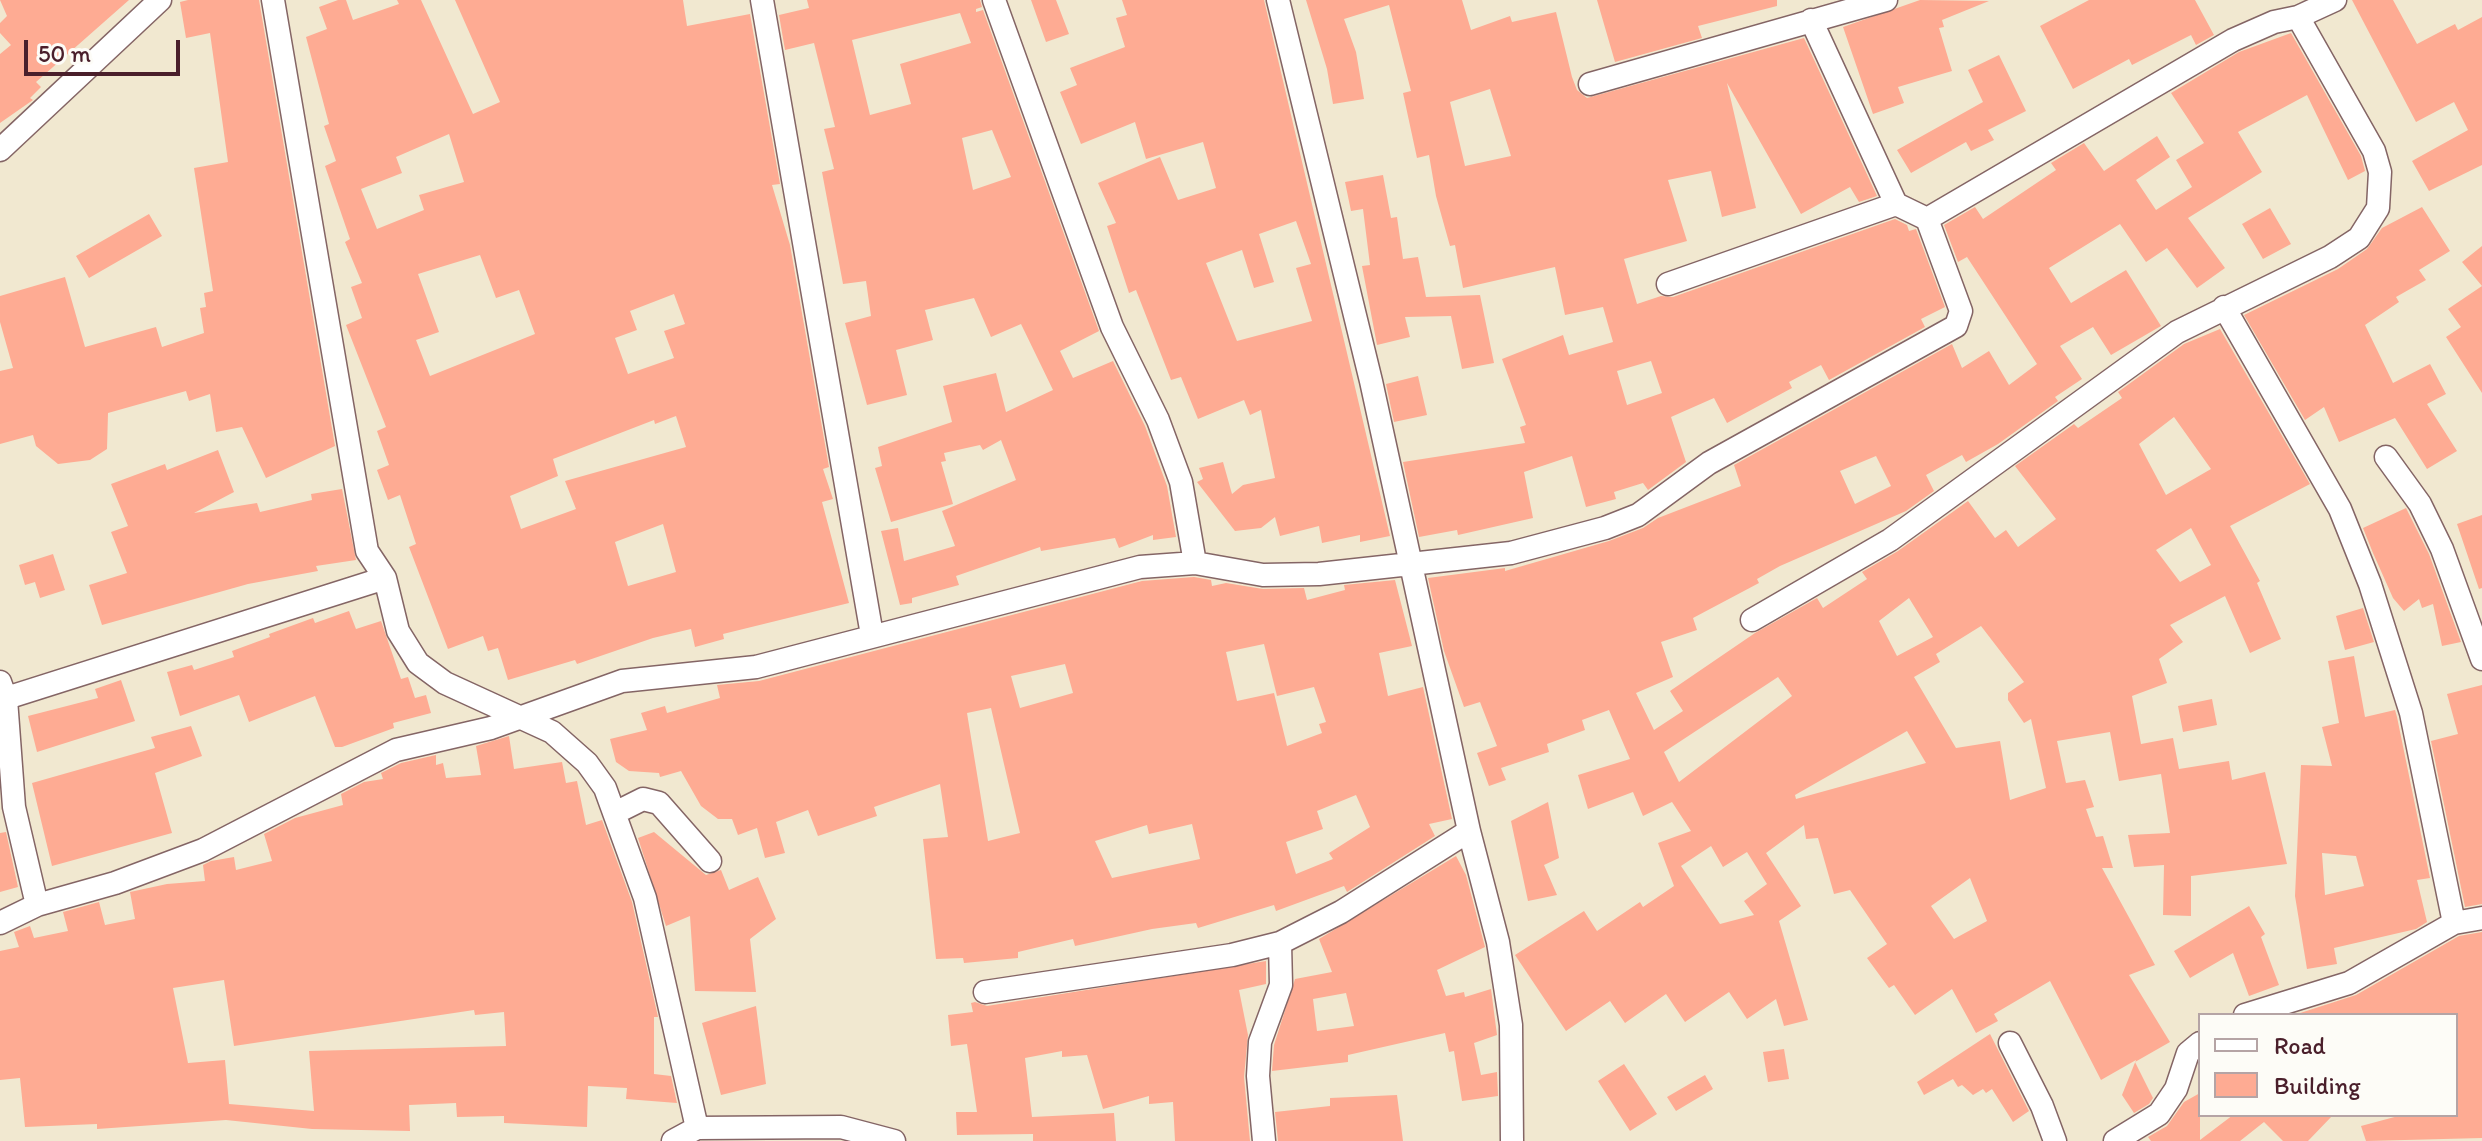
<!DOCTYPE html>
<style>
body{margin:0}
#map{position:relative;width:2482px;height:1141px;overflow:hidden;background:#f1e8d0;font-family:Itim,sans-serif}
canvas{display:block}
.legend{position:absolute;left:2198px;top:1013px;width:260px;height:104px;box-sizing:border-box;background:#fdfcf7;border:2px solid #b5a4a5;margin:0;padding:10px 14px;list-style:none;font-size:24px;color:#4a1f2b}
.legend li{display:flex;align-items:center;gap:16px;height:40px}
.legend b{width:40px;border:2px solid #b5a4a5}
.scale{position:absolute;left:24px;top:40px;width:156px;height:36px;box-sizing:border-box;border:4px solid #4a1f2b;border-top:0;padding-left:10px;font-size:24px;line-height:28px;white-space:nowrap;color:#4a1f2b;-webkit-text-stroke:6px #fdfcf7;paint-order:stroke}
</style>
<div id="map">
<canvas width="2482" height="1141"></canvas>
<ul class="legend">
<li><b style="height:10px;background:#fff"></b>Road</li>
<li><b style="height:22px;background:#feab93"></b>Building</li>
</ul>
<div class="scale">50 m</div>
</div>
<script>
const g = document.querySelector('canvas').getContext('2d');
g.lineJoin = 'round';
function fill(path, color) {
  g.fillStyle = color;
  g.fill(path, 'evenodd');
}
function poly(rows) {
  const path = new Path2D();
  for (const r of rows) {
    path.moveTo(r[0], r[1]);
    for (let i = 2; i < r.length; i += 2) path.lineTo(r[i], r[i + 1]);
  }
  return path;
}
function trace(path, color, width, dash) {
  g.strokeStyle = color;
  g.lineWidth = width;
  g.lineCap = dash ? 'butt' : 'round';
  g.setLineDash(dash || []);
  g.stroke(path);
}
fill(poly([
 [0,0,129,0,36,82,41,87,30,98,33,100,0,123,0,54,11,45,0,33,0,23,7,16],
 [188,0,259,0,335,446,266,478,242,427,216,432,210,394,189,401,186,391,108,413,107,449,90,460,58,464,36,446,33,435,0,444,0,371,13,368,0,322,0,296,65,277,85,347,156,327,162,347,204,333,200,308,206,307,204,293,213,291,194,168,228,162,210,33,186,38,180,2],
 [338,0,346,0,353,20,399,4,397,0,421,0,473,114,500,102,455,0,683,0,687,26,750,14,780,184,772,185,790,245,829,467,823,469,833,499,822,502,849,603,723,634,724,639,695,647,691,629,653,638,577,664,575,660,508,680,498,648,488,651,483,636,448,649,409,547,416,544,400,495,388,500,377,470,389,465,377,431,386,427,346,325,362,318,351,287,362,283,345,242,350,239,325,166,336,161,324,126,329,124,306,37,327,29,319,7],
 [449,134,464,182,419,195,424,210,377,229,361,189,402,173,396,157],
 [480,255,496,298,519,290,535,334,430,376,416,340,439,332,418,274],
 [674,294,685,324,664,331,674,358,628,374,615,338,637,330,630,311],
 [676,416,686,447,565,481,576,509,521,529,510,496,558,476,553,459,654,420,655,424],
 [663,524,676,572,628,586,615,542],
 [807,0,980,0,982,7,976,9,976,12,983,10,1099,331,1060,351,1073,378,1113,361,1145,426,1167,486,1176,537,1153,540,1153,535,1119,548,1115,538,1041,551,1040,547,956,576,959,585,912,598,912,603,900,605,881,531,898,528,904,561,955,546,942,511,1016,480,1001,440,983,450,980,445,944,453,946,461,941,462,953,504,891,522,875,468,882,466,878,447,952,422,943,386,996,373,1006,412,1053,390,1021,324,991,337,974,298,925,310,933,340,896,350,907,395,867,405,845,323,871,316,866,281,843,284,822,172,834,169,824,129,835,127,814,43,785,50,779,15,809,8],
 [960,13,971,43,900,64,911,104,870,115,852,40],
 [992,130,1011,177,973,190,962,138],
 [1031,0,1056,0,1069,34,1046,42],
 [1122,0,1264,0,1390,536,1360,542,1360,535,1322,543,1319,526,1280,536,1275,517,1261,528,1235,531,1197,482,1203,479,1199,468,1223,462,1232,494,1243,485,1275,478,1261,410,1250,415,1244,400,1198,419,1181,377,1171,380,1136,290,1129,293,1107,226,1116,223,1098,183,1160,157,1178,200,1216,188,1203,142,1146,159,1135,122,1081,144,1060,92,1077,85,1070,68,1125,47,1116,18,1127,15],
 [1296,221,1311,264,1296,268,1312,321,1237,341,1206,263,1242,250,1254,288,1274,282,1259,234],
 [1306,0,1462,0,1471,30,1510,16,1512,22,1556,12,1572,77,1577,90,1587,98,1804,38,1877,196,1859,202,1850,187,1801,214,1727,83,1756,208,1722,217,1711,171,1668,180,1687,241,1624,259,1637,304,1661,296,1673,297,1895,219,1907,225,1909,231,1916,229,1945,307,1921,319,1925,327,1829,380,1821,365,1789,382,1792,388,1727,423,1714,398,1671,417,1686,462,1648,490,1643,483,1614,492,1616,499,1586,507,1572,456,1524,472,1533,518,1458,535,1457,530,1419,537,1403,462,1525,443,1520,427,1526,425,1502,359,1563,335,1569,355,1613,342,1603,307,1565,315,1555,267,1463,288,1455,245,1450,246,1436,196,1429,155,1417,158,1403,93,1411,91,1389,5,1344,19,1356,52,1364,99,1333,104,1327,69],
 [1490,89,1511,156,1465,166,1450,102],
 [1651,361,1662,393,1627,405,1617,371],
 [1597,0,1777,0,1777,6,1698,26,1702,38,1615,62],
 [1920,0,1989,1,1942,20,1944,27,1939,28,1952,71,1898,87,1904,103,1873,114,1843,27],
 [2089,0,2195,0,2214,35,2196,45,2191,35,2132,65,2129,59,2073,89,2040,26],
 [2352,0,2393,0,2417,44,2455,24,2458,30,2482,17,2482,165,2429,191,2412,161,2468,130,2454,102,2416,122],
 [2291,33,2361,156,2365,171,2348,180,2307,95,2238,132,2262,172,2188,218,2225,268,2197,288,2167,248,2146,262,2120,224,2049,268,2071,303,2126,270,2161,326,2111,355,2093,327,2060,346,2082,379,2055,397,2058,401,1998,444,1966,462,1962,455,1926,475,1934,491,1906,511,1780,566,1757,579,1759,583,1693,618,1697,630,1661,642,1673,677,1636,693,1654,730,1683,711,1670,691,1755,633,1817,598,1823,608,1867,579,1862,572,1898,551,1968,501,1995,538,2006,530,2018,547,2056,519,2015,466,2074,424,2078,428,2122,398,2118,392,2184,344,2220,329,2310,484,2230,526,2260,581,2257,583,2281,639,2250,653,2225,596,2170,625,2183,642,2159,659,2167,683,2132,696,2141,744,2173,738,2179,769,2229,761,2232,780,2265,772,2287,864,2191,876,2191,916,2163,915,2164,865,2134,867,2128,835,2170,833,2161,774,2119,781,2110,732,2057,741,2066,783,2085,780,2094,807,2086,809,2096,837,2103,836,2113,868,2102,868,2155,965,2129,975,2170,1042,2135,1062,2153,1098,2149,1104,2134,1113,2122,1095,2136,1060,2101,1080,2050,981,1994,1014,1998,1021,1976,1033,1952,989,1915,1015,1894,985,1889,988,1867,958,1887,944,1850,890,1834,894,1818,838,1806,839,1804,825,1766,853,1801,906,1779,921,1808,1020,1784,1026,1776,999,1747,1019,1729,992,1685,1022,1666,994,1625,1023,1610,1001,1566,1031,1515,955,1584,911,1597,931,1640,902,1643,907,1674,886,1658,843,1691,831,1672,802,1643,816,1633,792,1588,809,1578,775,1630,759,1609,710,1582,720,1585,730,1547,744,1549,752,1501,768,1506,780,1489,786,1477,753,1497,746,1480,702,1464,707,1444,651,1428,578,1505,568,1505,571,1609,541,1643,528,1658,518,1741,486,1734,465,1952,344,1962,368,1989,351,2009,385,2037,364,1967,257,1958,262,1944,225,1975,207,1983,219,2056,170,2051,163,2084,143,2104,171,2157,136,2170,157,2136,180,2156,210,2192,187,2176,160,2204,143,2171,93,2239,52],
 [2174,417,2211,469,2166,495,2139,444],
 [1876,456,1891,486,1855,504,1840,471],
 [2191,528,2211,565,2180,582,2156,550],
 [1909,598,1933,637,1897,656,1879,621],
 [1981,626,2024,682,2008,693,2008,700,2024,723,2031,719,2046,788,2010,800,2000,741,1956,748,1914,677,1940,662,1936,654],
 [1778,677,1792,696,1679,782,1664,752],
 [1907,731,1926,763,1796,799,1795,795],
 [1711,846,1723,867,1747,852,1767,884,1744,901,1754,915,1720,924,1681,866],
 [1970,878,1987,921,1954,939,1931,906],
 [1999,55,2026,111,1988,130,1994,140,1971,151,1966,142,1911,173,1897,150,1983,102,1968,70],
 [1383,175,1391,218,1397,217,1403,259,1418,257,1426,297,1480,295,1494,363,1462,369,1451,316,1405,317,1410,337,1377,345,1362,266,1370,265,1363,209,1351,211,1345,182],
 [2422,207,2450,251,2419,270,2426,280,2396,297,2399,302,2365,325,2393,383,2430,364,2446,394,2427,404,2457,451,2427,469,2395,418,2339,442,2324,407,2305,420,2244,315,2338,269,2367,249,2382,228],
 [2270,208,2291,244,2263,259,2242,224],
 [149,214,162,236,89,278,76,256],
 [2482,246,2482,286,2462,262],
 [2482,286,2482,393,2446,337,2461,327,2448,309],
 [1418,376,1427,415,1394,422,1386,384],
 [218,450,234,492,194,513,257,503,260,512,312,500,311,494,342,489,356,560,316,566,318,571,248,584,102,625,89,585,127,573,111,532,128,526,111,484,165,464,167,470],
 [2406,508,2429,554,2461,642,2442,646,2433,604,2422,608,2419,599,2404,611,2393,598,2373,553,2363,528],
 [2482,515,2482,588,2479,589,2457,524],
 [53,554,65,590,40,598,35,582,25,585,19,565],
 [1194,577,1211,580,1212,586,1226,583,1263,589,1304,588,1307,600,1345,590,1344,585,1395,580,1412,646,1379,653,1388,696,1423,687,1452,819,1429,824,1435,836,1347,892,1344,886,1276,911,1274,905,1198,928,1196,923,1152,929,1075,946,1073,939,1018,952,1018,958,964,963,963,958,936,959,923,839,948,837,940,784,874,807,877,816,818,836,808,810,776,822,785,853,765,858,757,828,738,835,732,819,718,819,701,806,681,771,660,777,659,773,629,771,616,762,610,739,647,730,641,713,665,706,667,713,720,698,717,685,759,681,1142,581],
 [1264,644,1277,696,1314,687,1326,722,1319,724,1322,733,1287,746,1274,693,1237,701,1226,652],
 [1065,664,1073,693,1020,708,1011,676],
 [991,708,1020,833,988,841,967,713],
 [1356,795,1370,827,1329,853,1333,859,1296,874,1286,842,1323,829,1317,811],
 [1192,824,1200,859,1112,878,1095,841,1147,825,1149,834],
 [2363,608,2374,642,2345,650,2336,616],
 [349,611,356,629,381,621,401,679,408,677,415,698,426,695,431,713,393,723,394,728,342,747,335,747,315,696,249,722,239,695,180,716,167,672,192,665,194,670,234,657,232,651,270,637,269,634,313,618,315,623],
 [2354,656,2365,717,2395,710,2397,717,2430,878,2417,880,2427,922,2416,929,2334,948,2337,964,2307,969,2295,896,2301,765,2332,766,2322,727,2339,723,2328,661],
 [2322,853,2356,856,2364,886,2325,895],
 [121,680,135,721,37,752,28,716,98,698,95,689],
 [2482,685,2482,904,2465,907,2431,741,2458,734,2447,694],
 [2212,699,2217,725,2183,732,2178,706],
 [191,726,202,756,155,773,172,833,52,866,32,783,155,748,151,737],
 [509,736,514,769,562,762,566,783,577,781,586,825,602,820,632,902,658,1017,654,1017,654,1074,671,1076,677,1103,626,1099,627,1088,588,1086,587,1127,504,1123,504,1116,457,1117,456,1103,409,1105,410,1131,312,1129,226,1120,97,1129,97,1124,25,1127,20,1078,0,1080,0,951,19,947,14,932,30,926,34,938,68,931,63,912,99,902,105,925,135,919,130,892,167,884,205,881,203,865,211,861,234,857,236,870,272,861,264,834,295,818,343,805,341,794,364,782,383,779,381,773,401,763,436,755,436,765,443,763,446,778,481,775,476,746],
 [224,980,234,1046,474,1010,475,1015,504,1012,506,1046,309,1051,314,1111,229,1104,225,1060,188,1063,173,988],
 [1548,802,1559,858,1544,865,1557,895,1528,901,1511,821],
 [6,832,18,887,0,892,0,833],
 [654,832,706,875,721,870,729,890,758,877,776,919,750,939,756,992,695,991,690,916,666,926,638,838],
 [1456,856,1466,875,1485,947,1437,970,1446,996,1464,992,1465,997,1491,989,1497,1035,1474,1043,1481,1075,1497,1072,1498,1096,1462,1101,1454,1051,1449,1052,1445,1033,1348,1055,1348,1062,1272,1071,1274,1045,1295,979,1332,972,1319,939],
 [1346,993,1354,1026,1317,1031,1313,999],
 [2249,906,2265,934,2261,937,2279,985,2249,996,2233,953,2190,978,2174,951],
 [2482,932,2482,1138,2366,1141,2361,1126,2402,1115,2456,1115,2456,1015,2294,1015,2356,995,2459,936],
 [1266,961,1266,984,1239,990,1248,1035,1244,1077,1250,1141,1175,1141,1173,1102,1149,1104,1149,1096,1103,1109,1087,1055,1062,1057,1062,1051,1025,1058,1032,1117,1114,1113,1116,1141,1033,1141,1033,1134,957,1135,956,1112,977,1112,967,1044,951,1046,948,1015,973,1012,971,1003,975,1002,987,1006],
 [756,1006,766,1084,721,1095,702,1023],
 [1990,1034,2029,1111,2013,1122,1992,1089,1986,1093,1983,1089,1973,1095,1962,1085,1958,1087,1953,1079,1924,1095,1917,1082],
 [1784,1049,1789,1079,1768,1082,1763,1052],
 [1624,1064,1657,1114,1630,1131,1598,1081],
 [1705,1075,1713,1089,1676,1111,1667,1097],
 [2200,1093,2200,1140,2233,1115,2333,1115,2308,1141,2283,1141,2264,1122,2240,1141,2151,1141,2148,1137,2167,1126,2184,1102],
 [1397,1095,1403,1141,1278,1141,1275,1112,1330,1106,1330,1098]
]), '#feab93');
const minor = poly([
 [273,0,367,551,385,578,398,631,418,663,445,683,552,732,587,763,605,788,645,898,697,1128],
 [762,0,872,635],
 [994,0,1112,327,1158,420,1181,482,1195,563],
 [1278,0,1371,381,1469,831,1498,942,1511,1025,1512,1141],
 [1811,20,1896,204,1927,219,2233,40,2274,22,2298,17,2335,0],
 [1590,84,1886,0],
 [0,150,160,0],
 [1668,284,1896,204],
 [2224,307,2340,509,2370,584,2411,713,2454,923],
 [2386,457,2420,504,2442,549,2482,659],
 [1752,620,1890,540,2177,332,2330,257,2359,238,2378,208,2380,172,2374,151,2298,17],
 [0,682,6,699,14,807,37,905],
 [0,700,385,578],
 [615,813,643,799,659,803,710,861],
 [0,923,37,905,115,883,203,850,396,750,491,728,622,681,756,667,1140,567,1195,563,1263,575,1319,574,1511,553,1605,528,1638,515,1709,463,1956,326,1961,311,1927,219],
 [985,992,1232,955,1280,943,1341,912,1469,831],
 [2245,1015,2349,983,2454,923,2482,918],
 [2010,1043,2042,1106,2055,1141],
 [673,1141,697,1128,841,1127,894,1141],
 [1264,1141,1258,1076,1260,1042,1281,985,1280,943],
 [2115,1141,2159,1114,2176,1089,2188,1053,2200,1043]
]);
trace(minor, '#846565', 25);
trace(minor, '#fff', 22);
</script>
